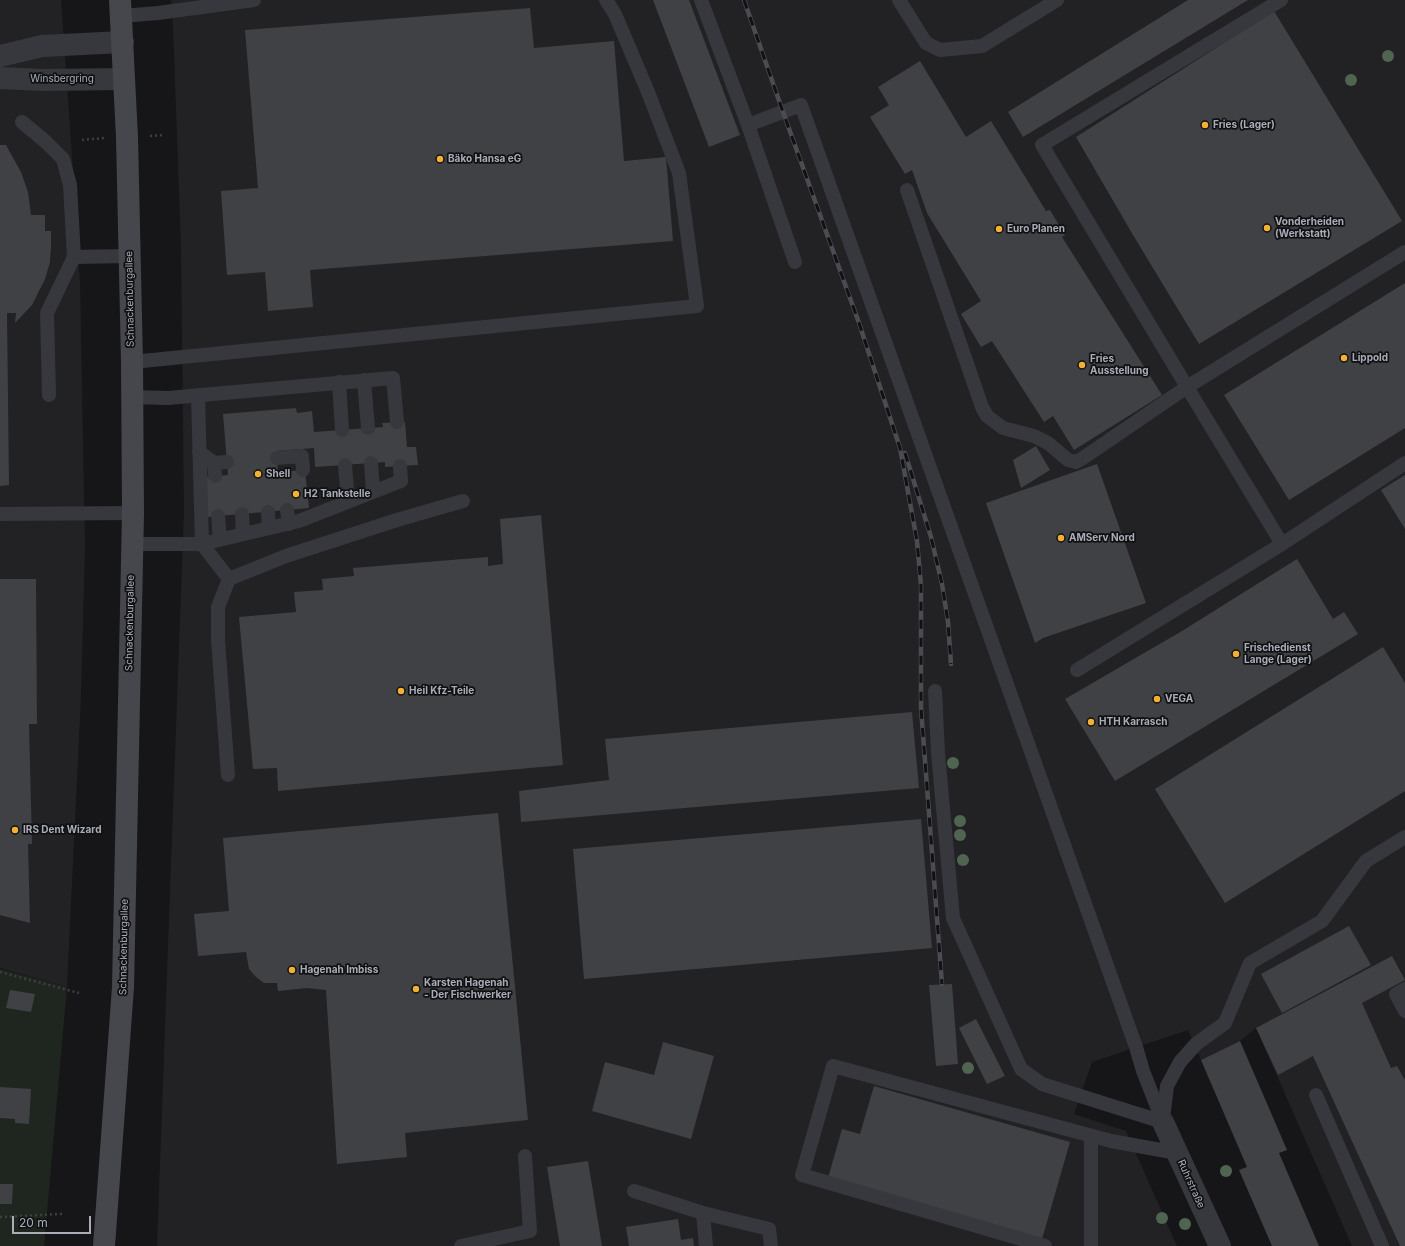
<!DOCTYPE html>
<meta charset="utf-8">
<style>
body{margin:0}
#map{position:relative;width:1405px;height:1246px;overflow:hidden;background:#161618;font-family:Inter,sans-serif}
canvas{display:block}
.scale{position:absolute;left:12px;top:1216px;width:79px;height:18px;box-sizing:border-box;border:2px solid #a8adb8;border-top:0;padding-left:5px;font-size:12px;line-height:14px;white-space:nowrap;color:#a8adb8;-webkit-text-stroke:3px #111113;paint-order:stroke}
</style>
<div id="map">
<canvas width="1405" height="1246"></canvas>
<div class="scale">20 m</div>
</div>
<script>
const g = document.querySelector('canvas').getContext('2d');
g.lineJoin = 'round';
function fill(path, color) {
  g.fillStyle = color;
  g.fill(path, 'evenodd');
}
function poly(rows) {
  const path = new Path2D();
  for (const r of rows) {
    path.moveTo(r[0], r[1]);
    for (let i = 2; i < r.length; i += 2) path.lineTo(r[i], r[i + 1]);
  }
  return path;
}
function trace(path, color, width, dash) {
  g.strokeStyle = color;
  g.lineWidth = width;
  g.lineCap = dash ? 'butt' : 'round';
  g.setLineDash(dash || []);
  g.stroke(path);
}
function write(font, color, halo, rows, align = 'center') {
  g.font = font + ' Inter,sans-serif';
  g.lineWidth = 3.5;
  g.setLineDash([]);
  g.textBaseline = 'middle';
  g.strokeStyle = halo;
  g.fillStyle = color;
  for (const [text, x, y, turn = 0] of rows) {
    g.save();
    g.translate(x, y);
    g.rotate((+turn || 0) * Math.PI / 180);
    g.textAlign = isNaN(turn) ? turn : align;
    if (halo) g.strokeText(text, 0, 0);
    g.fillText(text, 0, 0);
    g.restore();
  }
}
fill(poly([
 [0,0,61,0,73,171,80,285,85,546,81,696,67,987,0,968],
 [171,0,1405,0,1405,1246,1352,1246,1256,1028,1240,1041,1201,1060,1188,1030,1092,1062,1074,1114,1126,1131,1177,1246,157,1246,184,510,181,247,173,26]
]), '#222225');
fill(poly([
 [0,969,67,987,44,1246,0,1246]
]), '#1e261f');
fill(poly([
 [653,0,689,0,740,135,709,147],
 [1188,0,1248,0,1023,137,1008,112],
 [530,8,534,48,614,41,624,161,666,157,673,241,310,270,313,307,268,311,265,272,227,275,221,191,258,188,245,30],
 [1274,11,1402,221,1199,344,1133,235,1076,137],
 [920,61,966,137,991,121,1046,211,1050,210,1065,235,1062,237,1162,395,1074,450,1053,416,1044,422,992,341,981,347,961,314,981,301,927,213,912,170,905,174,870,117,889,105,878,87],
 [0,145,6,145,21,172,28,192,31,215,45,215,45,231,51,231,51,246,50,262,45,279,32,305,15,323,16,313,7,313,9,485,0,486],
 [1405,283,1405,428,1289,500,1224,395],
 [296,408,297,413,312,411,314,432,383,427,382,423,405,422,407,447,416,447,418,465,385,467,385,462,315,467,314,448,276,451,278,472,305,470,309,508,207,517,204,477,228,475,223,414],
 [1036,446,1050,470,1021,488,1013,460],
 [1097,464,1146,603,1043,638,1035,643,986,503],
 [1405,475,1405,529,1381,490],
 [541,515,563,765,278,791,277,768,253,769,239,617,296,612,294,592,323,590,322,579,354,576,353,568,488,557,488,566,503,564,500,519],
 [1297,559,1333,619,1344,612,1358,634,1115,781,1065,699,1182,631],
 [0,579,36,579,37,724,29,724,32,844,28,844,30,923,0,915],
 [1383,647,1405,683,1405,791,1225,903,1155,789],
 [912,712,919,788,521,822,519,791,609,780,605,739],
 [498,813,528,1120,405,1133,407,1157,337,1164,326,990,307,988,278,991,277,983,264,983,256,977,249,969,246,952,198,956,194,914,229,911,223,838],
 [921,819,932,948,584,979,573,849],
 [1349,926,1371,965,1282,1013,1261,974],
 [1392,956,1405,980,1362,1003,1391,1068,1397,1066,1405,1080,1405,1246,1400,1246,1313,1056,1278,1075,1256,1028],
 [952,984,958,1064,936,1066,929,985],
 [10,990,35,994,31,1012,6,1008],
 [976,1019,1005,1076,987,1084,959,1028],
 [1240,1041,1287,1150,1279,1153,1319,1246,1272,1246,1239,1170,1247,1167,1201,1060],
 [663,1042,714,1056,691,1139,592,1111,605,1062,654,1075],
 [874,1086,1070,1142,1042,1239,828,1178,842,1129,860,1134],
 [0,1087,31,1089,29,1124,15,1123,15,1119,0,1118],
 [588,1161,602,1246,560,1246,547,1167],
 [0,1184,13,1184,12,1204,0,1204],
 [678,1219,681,1240,693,1238,694,1246,629,1246,626,1227]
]), '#404145');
trace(poly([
 [150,136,164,135],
 [82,140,104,138],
 [0,972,79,993],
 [0,1217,62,1214]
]), '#3d3f44', 2.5, [2, 3]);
trace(poly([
 [701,0,748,125,801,105,1136,1047,1143,1071,1163,1122],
 [899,0,926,43,940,50,982,46,1057,0],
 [1281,0,1042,145,1187,387,1405,252],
 [121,16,158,13,254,0],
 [22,122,46,142,63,159,70,185,74,257,47,313,49,395],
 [748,125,795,262],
 [907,190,982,407,987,416,1003,428,1034,436,1048,443,1068,460,1076,462,1083,458,1187,387,1282,544],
 [74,257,129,256],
 [132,362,697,306,679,173,648,92,615,14,606,0],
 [364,380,368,428],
 [339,382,342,430],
 [198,395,202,544,229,579,286,556,397,520,463,501],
 [132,397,168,398,393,378,397,422],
 [199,452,214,463,215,476],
 [277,458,302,456,303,470],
 [214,463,227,462],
 [371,463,373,492],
 [345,465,348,502],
 [287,510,289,524],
 [268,512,269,528],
 [0,514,133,513],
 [242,514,243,534],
 [218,516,220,539],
 [132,544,202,544,299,521,401,481,400,466],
 [1077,670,1282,544,1405,463],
 [935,691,938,753,953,918,1021,1069,1042,1084,1163,1122],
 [228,775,218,640,218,607,229,579],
 [1405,989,1396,994,1405,1011],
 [1316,1095,1382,1246],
 [1163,1119,1167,1086,1180,1062,1196,1044,1225,1023,1250,963,1322,921,1366,861,1405,837],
 [634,1191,703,1213],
 [461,1246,530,1231,525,1156],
 [706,1246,703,1213,769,1229,771,1246],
 [1045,1246,802,1175,833,1066,1111,1141,1177,1153],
 [1091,1246,1091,1136]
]), '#37383d', 14);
trace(poly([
 [0,56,42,46,123,42],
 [0,78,43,80,124,79],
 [1163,1122,1220,1246]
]), '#37383d', 22);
trace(poly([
 [104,1246,123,987,133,513,132,362,127,137,120,0]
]), '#45474d', 22);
const rail = poly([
 [744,0,783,112,859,323,900,448,917,541,921,585,921,708,942,984],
 [905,453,931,537,942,584,948,622,951,664]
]);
trace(rail, '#4a4c52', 4.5);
trace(rail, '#111113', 3, [9]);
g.fillStyle = '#506452';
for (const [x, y] of [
 [1388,56],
 [1351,80],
 [953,763],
 [960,821],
 [960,835],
 [963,860],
 [968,1068],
 [1226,1171],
 [1162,1218],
 [1185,1224]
]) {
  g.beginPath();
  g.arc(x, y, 6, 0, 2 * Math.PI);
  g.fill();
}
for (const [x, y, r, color] of [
 [1205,125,4,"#f2b134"],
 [440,159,4,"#f2b134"],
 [1267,228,4,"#f2b134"],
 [999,229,4,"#f2b134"],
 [1344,358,4,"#f2b134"],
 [1082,365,4,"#f2b134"],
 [258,474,4,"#f2b134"],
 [296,494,4,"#f2b134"],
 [1061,538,4,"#f2b134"],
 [1236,654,4,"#f2b134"],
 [401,691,4,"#f2b134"],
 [1157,699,4,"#f2b134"],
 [1091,722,4,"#f2b134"],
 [15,830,4,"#f2b134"],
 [292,970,4,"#f2b134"],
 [416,989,4,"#f2b134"]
]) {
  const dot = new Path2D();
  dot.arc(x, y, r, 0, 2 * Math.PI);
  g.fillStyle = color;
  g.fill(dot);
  trace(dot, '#111113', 1.5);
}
write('10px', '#a8adb8', '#111113', [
 ["Winsbergring",62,79],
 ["Schnackenburgallee",130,299,-91],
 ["Schnackenburgallee",130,623,-89],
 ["Schnackenburgallee",124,947,-89],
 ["Ruhrstraße",1191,1184,66]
]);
write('bold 10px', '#a8adb8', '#111113', [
 ["Fries (Lager)",1213,125],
 ["Bäko Hansa eG",448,159],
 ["Vonderheiden",1275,222],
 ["(Werkstatt)",1275,234],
 ["Euro Planen",1007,229],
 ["Lippold",1352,358],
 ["Fries",1090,359],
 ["Ausstellung",1090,371],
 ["Shell",266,474],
 ["H2 Tankstelle",304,494],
 ["AMServ Nord",1069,538],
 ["Frischedienst",1244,648],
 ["Lange (Lager)",1244,660],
 ["Heil Kfz-Teile",409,691],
 ["VEGA",1165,699],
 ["HTH Karrasch",1099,722],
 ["IRS Dent Wizard",23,830],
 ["Hagenah Imbiss",300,970],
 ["Karsten Hagenah",424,983],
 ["- Der Fischwerker",424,995]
], 'left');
</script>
